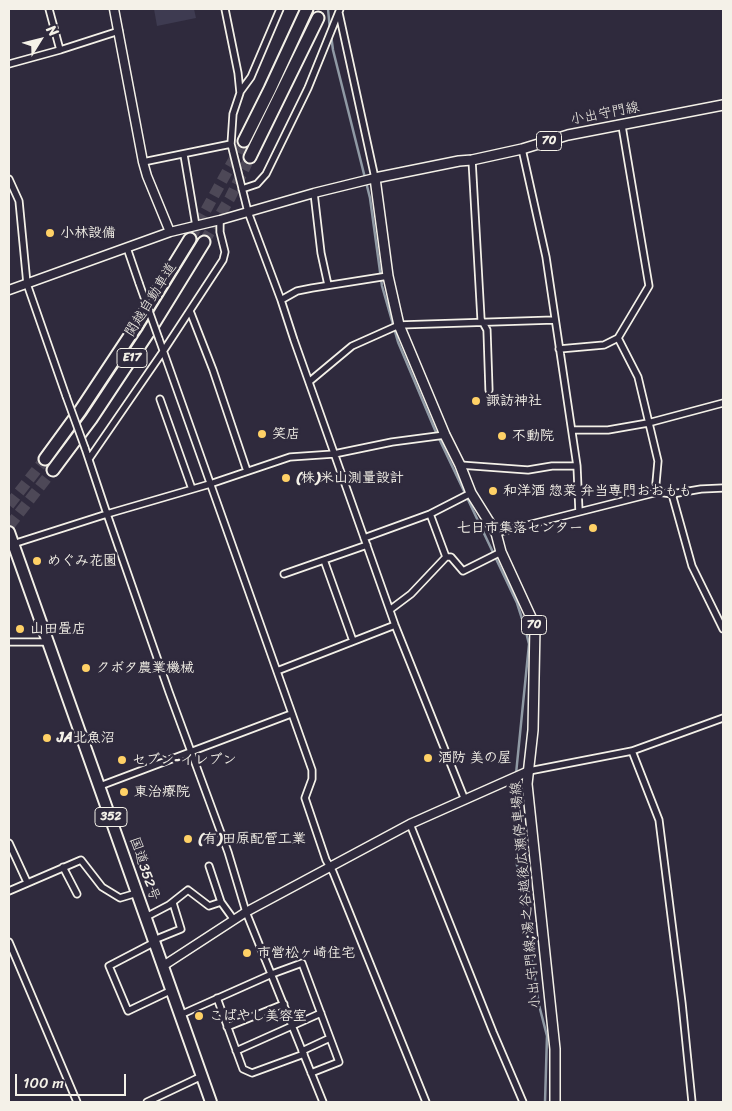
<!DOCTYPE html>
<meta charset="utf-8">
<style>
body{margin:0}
#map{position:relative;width:732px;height:1111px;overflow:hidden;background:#2f2a3d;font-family:Sriracha,sans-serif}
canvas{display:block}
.frame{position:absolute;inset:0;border:10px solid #f4f1e8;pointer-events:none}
.north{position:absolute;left:15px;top:15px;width:50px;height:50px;-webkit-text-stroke:4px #2f2a3d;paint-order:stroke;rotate:54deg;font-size:14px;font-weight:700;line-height:20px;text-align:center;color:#f4f1e8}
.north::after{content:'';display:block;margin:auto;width:18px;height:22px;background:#f4f1e8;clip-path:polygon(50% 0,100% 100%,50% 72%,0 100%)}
.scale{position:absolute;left:15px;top:1074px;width:111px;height:22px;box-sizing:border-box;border:2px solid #f4f1e8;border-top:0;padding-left:6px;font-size:15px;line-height:18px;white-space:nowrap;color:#f4f1e8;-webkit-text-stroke:4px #2f2a3d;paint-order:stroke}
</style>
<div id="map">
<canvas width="732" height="1111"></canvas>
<div class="frame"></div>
<div class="north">N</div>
<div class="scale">100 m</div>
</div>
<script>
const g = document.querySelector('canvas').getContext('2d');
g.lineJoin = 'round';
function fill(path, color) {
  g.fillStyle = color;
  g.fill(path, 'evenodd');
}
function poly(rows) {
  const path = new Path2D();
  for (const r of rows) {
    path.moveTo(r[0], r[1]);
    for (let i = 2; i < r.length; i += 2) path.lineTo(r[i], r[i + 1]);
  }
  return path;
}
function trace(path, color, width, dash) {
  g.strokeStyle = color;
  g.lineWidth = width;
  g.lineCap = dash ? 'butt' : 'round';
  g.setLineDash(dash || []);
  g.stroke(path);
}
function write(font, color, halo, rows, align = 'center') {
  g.font = font + ' Sriracha,"Klee One",sans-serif';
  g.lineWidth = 5;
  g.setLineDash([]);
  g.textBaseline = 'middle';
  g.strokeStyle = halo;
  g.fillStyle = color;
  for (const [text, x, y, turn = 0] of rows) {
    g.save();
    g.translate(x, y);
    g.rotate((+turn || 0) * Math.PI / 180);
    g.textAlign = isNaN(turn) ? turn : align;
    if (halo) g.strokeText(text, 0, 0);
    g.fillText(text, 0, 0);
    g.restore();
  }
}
fill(poly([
 [154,9,194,9,196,18,157,26]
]), '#3e3b51');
trace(poly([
 [328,9,330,30],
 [331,35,333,50,370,198,382,286,398,342,435,430,517,603,525,628,529,644,516,774],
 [516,779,515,792,517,865,539,1005,547,1036,545,1102]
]), '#909aa5', 2.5);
trace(poly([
 [190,239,244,141],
 [204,242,230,198,250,157],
 [9,505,45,459],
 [9,526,53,470]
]), '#4d4857', 11, [11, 5.5]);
const minor = poly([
 [49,9,60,50],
 [225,9,238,73,240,93,233,114,231,144,248,212,281,300,294,340,395,625,465,800],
 [339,13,375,178],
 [9,64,60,50,119,31],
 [240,92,251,77,280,9],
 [522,149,546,257,577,466,579,512],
 [184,155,196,226],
 [472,160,481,319,487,330,489,390],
 [143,162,231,144],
 [9,179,19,201,27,284,66,396],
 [242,189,257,184,266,174,308,88,340,9],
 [314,193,321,253,328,285],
 [127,248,139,283],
 [281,300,297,291,312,288,388,276],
 [190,311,213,370,247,471],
 [618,338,638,377,658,461,656,483,658,492],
 [159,339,312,770,312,779,305,798,326,860,333,872,426,1102],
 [559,349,604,345,618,338,649,286,622,126],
 [310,381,352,346,399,325,554,320],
 [160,399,192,489],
 [572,430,608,430,648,423,723,403],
 [85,448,107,514,169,692,228,852,246,912,323,1102],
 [89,459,164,350,223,260,225,252,220,232,220,220],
 [460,465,528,470,552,466,577,466],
 [672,494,692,566,723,629],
 [496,533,658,492,672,494,701,489,723,488],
 [364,538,430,514,471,493],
 [13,544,107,514,210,484,290,457,334,454,392,442,445,435],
 [446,557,451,557,463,571,501,552],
 [324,560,353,641],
 [284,574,367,545],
 [391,609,411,594,446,557,430,514],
 [9,642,48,642],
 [277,671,395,625],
 [632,751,659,820,682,1003,692,1102],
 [529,771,632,751,723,718],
 [100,786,291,714],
 [410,824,493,1032,523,1102],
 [9,843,27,882],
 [209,866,221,902],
 [63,867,77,894],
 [9,891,81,860,102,887,120,898,137,893],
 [146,917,169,905,188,890,209,906,221,902,234,920],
 [154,940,181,929,173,903],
 [9,942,77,1102],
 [155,942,109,966,128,1011,172,990],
 [217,998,243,1069,252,1073,304,1054],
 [180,1015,272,974,302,963,339,1062,311,1073],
 [227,1027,284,1004],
 [236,1051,321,1013],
 [302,1051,330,1038],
 [147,1102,202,1076]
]);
const tertiary = poly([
 [114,9,143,162,147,176,170,232],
 [9,290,170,232,220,220,314,193,375,178],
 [163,966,246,912,410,824,529,771]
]);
const primary = poly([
 [555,1102,555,1049,527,784,533,730,535,626,501,552,496,533,471,493,460,465,445,435,399,325,388,276,375,178,459,161,472,160,522,149,568,135,723,105]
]);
const trunk = poly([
 [9,532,211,1102]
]);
const motorway = poly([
 [244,141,270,89,307,9],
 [250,157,318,18],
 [45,459,80,411,137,325,190,239],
 [53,470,91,419,148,333,204,242]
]);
trace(minor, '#f4f1e8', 9);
trace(tertiary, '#f4f1e8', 11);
trace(primary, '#f4f1e8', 12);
trace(trunk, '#f4f1e8', 14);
trace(motorway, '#f4f1e8', 15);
trace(minor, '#2f2a3d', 5.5);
trace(tertiary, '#2f2a3d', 8);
trace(primary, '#2f2a3d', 9);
trace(trunk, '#2f2a3d', 10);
trace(motorway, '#2f2a3d', 11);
const minorBridge = poly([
 [139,283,159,339],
 [66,396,85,448]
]);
trace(minorBridge, '#f4f1e8', 9, []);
trace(minorBridge, '#2f2a3d', 5.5);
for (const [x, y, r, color] of [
 [50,233,5,"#ffd166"],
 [476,401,5,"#ffd166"],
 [262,434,5,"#ffd166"],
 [502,436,5,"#ffd166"],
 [286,478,5,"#ffd166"],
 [493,491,5,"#ffd166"],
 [593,528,5,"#ffd166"],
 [37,561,5,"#ffd166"],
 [20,629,5,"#ffd166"],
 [86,668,5,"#ffd166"],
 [47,738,5,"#ffd166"],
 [428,758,5,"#ffd166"],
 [122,760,5,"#ffd166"],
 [124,792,5,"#ffd166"],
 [188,839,5,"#ffd166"],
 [247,953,5,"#ffd166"],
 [199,1016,5,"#ffd166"]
]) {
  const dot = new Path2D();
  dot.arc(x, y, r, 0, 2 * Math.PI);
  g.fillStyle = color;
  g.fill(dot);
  trace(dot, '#2f2a3d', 2);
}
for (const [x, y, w] of [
 [549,141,25],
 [132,358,30],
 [534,625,25],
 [111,817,32]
]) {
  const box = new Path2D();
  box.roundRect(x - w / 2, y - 9.5, w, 19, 4);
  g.fillStyle = '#2f2a3d';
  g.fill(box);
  trace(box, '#f4f1e8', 1);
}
write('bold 12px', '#f4f1e8', null, [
 ["70",549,141],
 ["E17",132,358],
 ["70",534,625],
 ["352",111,817]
]);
write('14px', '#f4f1e8', '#2f2a3d', [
 ["小出守門線",605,114,-11],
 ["関越自動車道",151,300,-58],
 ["国道352号",144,869,71],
 ["小出守門線;湯之谷越後広瀬停車場線",526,895,-95]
]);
write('bold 14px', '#f4f1e8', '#2f2a3d', [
 ["小林設備",60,233],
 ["諏訪神社",486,401],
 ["笑店",272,434],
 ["不動院",512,436],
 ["(株)米山測量設計",296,478],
 ["和洋酒 惣菜 弁当専門おおもも",503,491],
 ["七日市集落センター",583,528,"right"],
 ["めぐみ花園",47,561],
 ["山田畳店",30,629],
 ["クボタ農業機械",96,668],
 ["JA北魚沼",57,738],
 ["酒防 美の屋",438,758],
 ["セブン-イレブン",132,760],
 ["東治療院",134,792],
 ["(有)田原配管工業",198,839],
 ["市営松ヶ崎住宅",257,953],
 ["こばやし美容室",209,1016]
], 'left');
</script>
